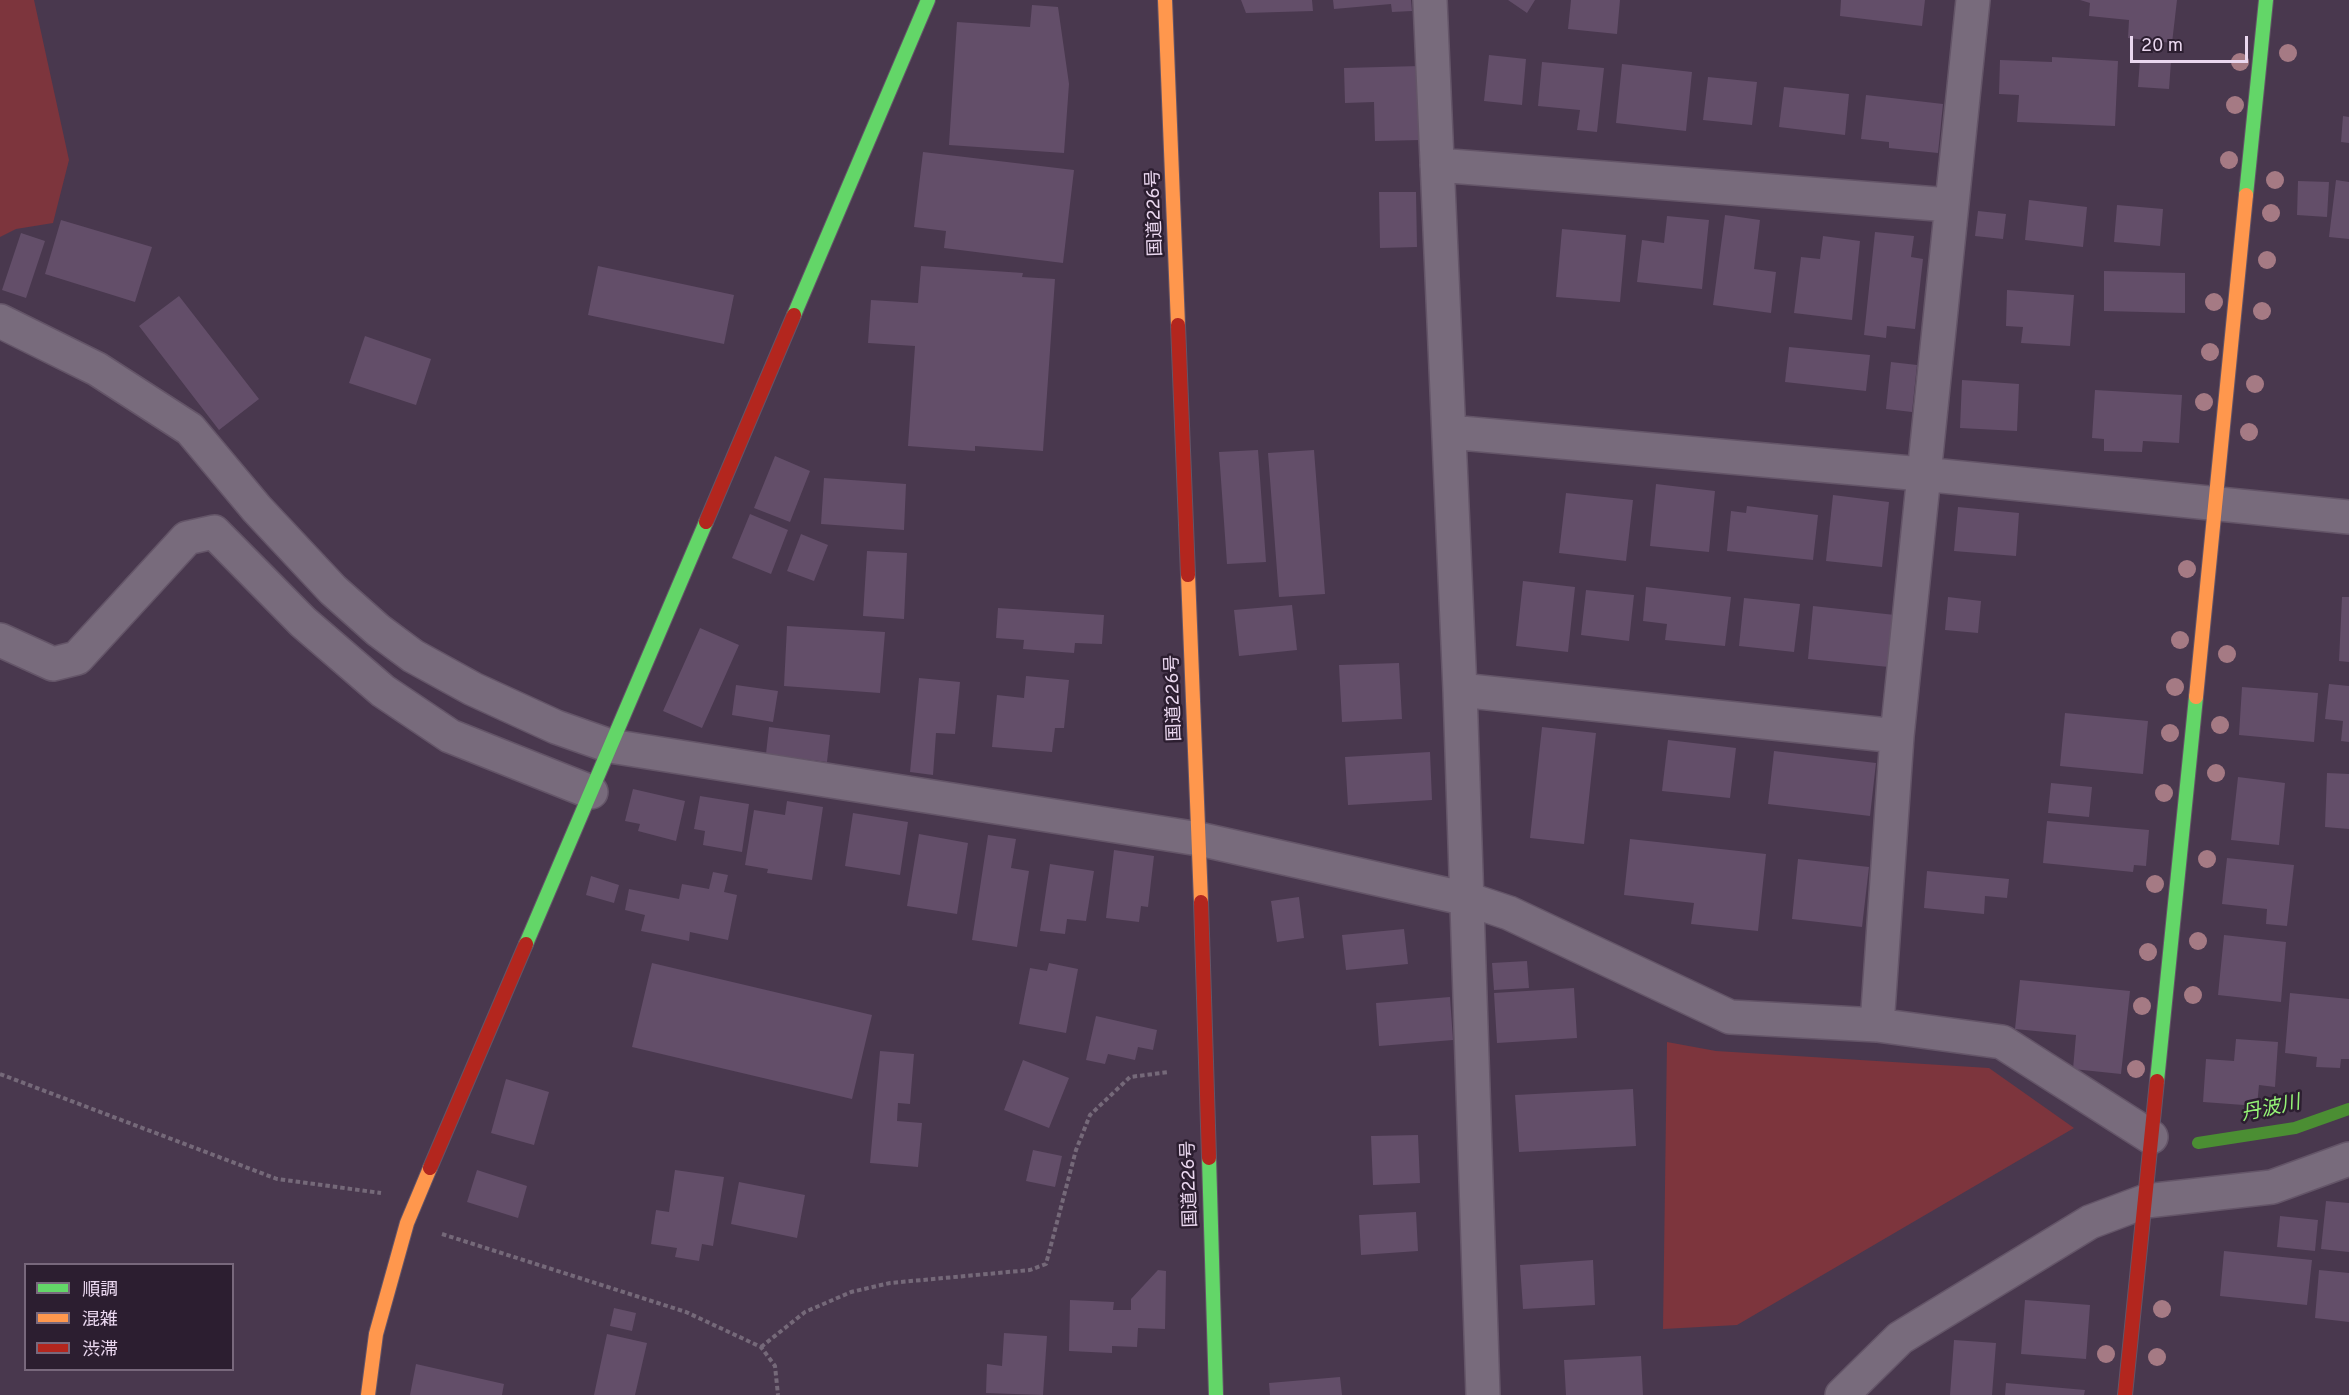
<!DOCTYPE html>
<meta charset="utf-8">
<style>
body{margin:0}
#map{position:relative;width:2349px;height:1395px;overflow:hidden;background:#49384e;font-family:Overpass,"Noto Sans JP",sans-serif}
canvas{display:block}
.legend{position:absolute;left:24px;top:1263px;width:210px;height:108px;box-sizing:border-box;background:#2c1e30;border:2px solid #78687c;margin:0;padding:8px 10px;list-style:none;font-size:18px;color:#ead7ef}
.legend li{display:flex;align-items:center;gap:12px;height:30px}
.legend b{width:30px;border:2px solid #78687c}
.scale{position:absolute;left:2130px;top:36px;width:118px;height:27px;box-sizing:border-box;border:3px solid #ead7ef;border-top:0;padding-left:8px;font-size:18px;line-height:21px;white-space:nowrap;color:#ead7ef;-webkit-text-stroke:4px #2c1e30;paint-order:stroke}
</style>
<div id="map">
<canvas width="2349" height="1395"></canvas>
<ul class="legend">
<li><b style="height:8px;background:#63d668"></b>順調</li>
<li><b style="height:8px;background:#ff974d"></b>混雑</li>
<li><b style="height:8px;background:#b3261e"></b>渋滞</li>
</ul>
<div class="scale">20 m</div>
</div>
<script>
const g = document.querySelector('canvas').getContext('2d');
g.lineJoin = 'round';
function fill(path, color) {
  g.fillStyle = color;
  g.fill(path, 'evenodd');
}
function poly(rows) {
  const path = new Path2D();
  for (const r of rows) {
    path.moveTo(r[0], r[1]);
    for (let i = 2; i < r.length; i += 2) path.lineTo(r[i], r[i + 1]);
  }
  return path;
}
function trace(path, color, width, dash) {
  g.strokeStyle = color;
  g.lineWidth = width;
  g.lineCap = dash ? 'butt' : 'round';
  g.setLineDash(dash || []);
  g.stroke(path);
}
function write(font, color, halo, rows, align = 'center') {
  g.font = font + ' Overpass,"Noto Sans JP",sans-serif';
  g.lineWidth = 5;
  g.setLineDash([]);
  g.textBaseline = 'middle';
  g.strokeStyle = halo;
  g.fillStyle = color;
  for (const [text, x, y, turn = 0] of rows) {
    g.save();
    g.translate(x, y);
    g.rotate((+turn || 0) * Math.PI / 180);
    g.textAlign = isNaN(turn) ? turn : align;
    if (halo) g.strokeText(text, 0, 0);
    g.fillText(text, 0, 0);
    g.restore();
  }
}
fill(poly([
 [0,0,34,0,69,160,53,223,16,229,0,237],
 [1667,1042,1716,1051,1989,1068,2074,1128,1737,1325,1663,1329]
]), '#7d353d');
trace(poly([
 [2198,1143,2295,1128,2349,1109]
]), '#4b8e33', 12);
fill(poly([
 [1241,0,1312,0,1313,11,1246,13],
 [1333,0,1411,0,1412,11,1392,12,1391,4,1334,9],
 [1508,0,1535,0,1527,13],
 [1571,0,1620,0,1617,34,1568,29],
 [1841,0,1925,0,1922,26,1840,16],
 [2080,0,2177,0,2172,43,2128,38,2129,20,2089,16,2090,3],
 [1032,5,1058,7,1069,84,1064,153,949,145,957,22,1030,27],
 [1489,55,1526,59,1522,105,1484,101],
 [2052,57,2118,61,2115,126,2017,122,2019,95,1999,94,2000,60,2052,62],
 [2140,60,2171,62,2169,89,2138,87],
 [1542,62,1604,68,1597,132,1577,130,1580,110,1538,106],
 [1622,64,1692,72,1686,131,1616,123],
 [1420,66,1422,140,1375,141,1374,102,1345,103,1344,68],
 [1708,77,1757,82,1752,125,1703,120],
 [1784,87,1849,94,1845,135,1779,127],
 [1866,95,1943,104,1938,153,1889,148,1889,142,1861,139],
 [2343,116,2349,117,2349,143,2341,142],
 [923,152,1074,170,1063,263,944,248,946,231,914,227],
 [2336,180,2349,182,2349,239,2329,237],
 [2298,181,2329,182,2327,217,2297,215],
 [1379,192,1416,192,1417,247,1380,248],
 [2029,200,2087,207,2083,247,2025,240],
 [2117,205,2163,209,2160,246,2114,242],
 [1978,211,2006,214,2003,239,1975,236],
 [1725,215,1760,220,1754,269,1776,272,1771,313,1713,305],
 [1667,216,1709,220,1702,289,1637,282,1642,240,1664,243],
 [61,220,152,247,135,302,45,274],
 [1562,229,1626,235,1620,302,1556,297],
 [1875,232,1914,236,1911,257,1923,259,1915,329,1887,326,1886,338,1864,335],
 [21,233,45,241,26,298,2,290],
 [1823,236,1860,241,1852,320,1794,313,1801,257,1820,259],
 [598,266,734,295,724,344,588,315],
 [921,266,1023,273,1022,277,1055,279,1043,451,975,446,975,451,908,446,915,346,868,343,871,300,918,303],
 [2104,271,2185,273,2185,313,2104,311],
 [2007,290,2074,295,2070,346,2021,343,2023,327,2006,326],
 [179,296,259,399,219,430,139,326],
 [365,336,431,359,416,405,349,383],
 [1789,347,1870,355,1866,391,1785,382],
 [1891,362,1917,365,1912,412,1886,409],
 [1962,380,2019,384,2017,431,1960,428],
 [2095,390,2182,395,2179,443,2143,441,2142,452,2104,451,2104,439,2092,438],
 [1258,450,1266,562,1227,564,1219,452],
 [1314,450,1325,594,1279,597,1268,453],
 [775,456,810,471,790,522,754,508],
 [824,478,906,484,904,530,821,524],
 [1656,484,1715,491,1709,552,1650,546],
 [1566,493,1633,500,1626,561,1559,553],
 [1833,495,1889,502,1882,567,1826,561],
 [1747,506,1818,515,1813,560,1727,551,1731,511,1746,513],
 [1958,507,2019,513,2016,556,1954,551],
 [750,514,788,530,771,574,732,558],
 [801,534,828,545,814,581,787,571],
 [867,551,907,553,904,619,863,616],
 [1523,581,1575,587,1568,652,1516,646],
 [1646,587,1731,597,1725,646,1665,640,1667,624,1643,621],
 [1586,590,1634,595,1629,641,1581,635],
 [1948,597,1981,601,1978,633,1945,630],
 [2342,597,2349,597,2349,662,2339,661],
 [1744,598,1800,604,1794,652,1739,646],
 [1292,605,1297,650,1239,656,1234,610],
 [1813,606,1895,615,1889,667,1808,659],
 [998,608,1104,615,1102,644,1075,643,1074,653,1023,649,1024,640,996,638],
 [787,626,885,632,880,693,784,686],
 [700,628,739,645,702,728,663,711],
 [1399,663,1402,719,1342,722,1339,665],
 [1026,676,1069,680,1064,728,1055,728,1052,752,992,747,997,695,1024,698],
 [919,678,960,682,955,734,936,733,933,775,910,772],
 [2329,684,2349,686,2349,742,2341,741,2343,721,2325,719],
 [736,685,778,691,773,722,732,715],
 [2242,687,2318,693,2314,742,2239,735],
 [2065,713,2148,721,2143,774,2060,766],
 [769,727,830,735,827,762,766,754],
 [1542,727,1596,733,1584,844,1530,838],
 [1668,740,1736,748,1730,798,1662,791],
 [1774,751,1876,763,1870,816,1768,804],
 [1430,752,1432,800,1348,805,1345,757],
 [2327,773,2349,774,2349,829,2325,827],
 [2238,777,2285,783,2279,845,2231,840],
 [2051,783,2092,787,2089,817,2048,813],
 [633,789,685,801,676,841,638,831,640,824,625,821],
 [700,796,749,804,742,852,703,845,705,831,694,829],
 [787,801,823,807,812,880,767,873,768,869,745,865,754,810,785,815],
 [853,813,908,822,900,875,845,866],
 [2047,821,2149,830,2146,866,2134,865,2133,872,2043,863],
 [919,834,968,843,957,914,907,906],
 [988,835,1016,839,1011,868,1029,871,1017,947,972,940],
 [1630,839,1766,854,1758,931,1691,924,1694,903,1624,895],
 [1114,850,1154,856,1148,907,1141,906,1139,922,1106,918],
 [2227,858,2294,865,2287,926,2266,924,2267,909,2222,904],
 [1798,859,1869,867,1862,927,1792,919],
 [1050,864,1094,871,1086,921,1067,919,1065,934,1040,931],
 [1927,871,2009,879,2007,898,1985,896,1984,914,1924,908],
 [713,872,728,875,724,892,737,895,728,940,690,932,689,941,641,931,645,915,625,910,629,889,679,899,682,884,709,889],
 [591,876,619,885,614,903,586,895],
 [1299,897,1304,938,1277,942,1271,901],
 [1404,929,1408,964,1346,970,1342,935],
 [2224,935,2286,942,2281,1002,2218,995],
 [1527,961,1529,988,1494,990,1492,963],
 [652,963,872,1015,852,1099,632,1047],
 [1049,963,1078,969,1066,1033,1019,1024,1030,968,1047,971],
 [2020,980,2130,991,2121,1074,2073,1069,2076,1035,2015,1029],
 [1574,988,1577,1038,1497,1043,1494,993],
 [2290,993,2349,999,2349,1059,2341,1059,2340,1068,2316,1067,2317,1057,2285,1053],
 [1450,997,1453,1040,1379,1046,1376,1003],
 [1096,1016,1157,1030,1153,1050,1138,1047,1135,1060,1108,1054,1105,1064,1086,1060],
 [2236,1039,2278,1042,2275,1087,2259,1085,2257,1106,2203,1102,2206,1059,2234,1061],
 [880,1051,914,1054,910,1104,898,1103,897,1121,922,1123,918,1167,870,1163],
 [1023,1060,1069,1078,1049,1128,1004,1110],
 [506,1079,549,1092,534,1145,491,1133],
 [1633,1089,1636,1146,1519,1152,1515,1095],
 [1418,1135,1420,1183,1373,1185,1371,1136],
 [1033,1150,1062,1156,1055,1187,1026,1181],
 [477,1170,527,1186,518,1218,467,1202],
 [675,1170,724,1177,713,1246,702,1244,699,1261,675,1257,677,1248,651,1244,656,1210,669,1212],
 [739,1182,805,1195,797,1238,731,1224],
 [2326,1201,2349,1203,2349,1252,2321,1249],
 [1416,1212,1418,1251,1361,1255,1359,1215],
 [2280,1216,2318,1220,2315,1251,2277,1247],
 [2224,1251,2312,1260,2307,1305,2220,1296],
 [1593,1260,1595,1305,1523,1309,1520,1265],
 [1158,1270,1166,1271,1165,1329,1138,1328,1137,1347,1112,1346,1112,1353,1069,1351,1070,1300,1114,1302,1113,1310,1131,1310,1131,1299],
 [2319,1270,2349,1273,2349,1322,2315,1318],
 [2025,1300,2090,1305,2086,1359,2021,1354],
 [614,1308,636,1313,632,1331,610,1326],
 [1004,1333,1047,1336,1043,1395,986,1393,987,1364,1002,1366],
 [607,1334,647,1343,635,1395,594,1395],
 [1954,1340,1996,1343,1992,1395,1950,1395],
 [1641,1356,1643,1395,1566,1395,1564,1360],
 [416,1364,504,1384,502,1395,410,1395],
 [1340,1377,1342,1395,1270,1395,1269,1383],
 [2006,1383,2085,1390,2084,1395,2005,1395]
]), '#634e69');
const street = poly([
 [1430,0,1460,690,1483,1395],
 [1437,165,1950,205],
 [0,321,97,369,190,429,257,509,333,590,378,630,413,656,473,689,556,727,610,746,1199,839,1467,899,1509,913,1730,1017,1877,1025,2002,1042,2151,1137],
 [1449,432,1922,474,2349,517],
 [0,640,53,664,77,658,187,538,214,532,303,622,383,691,450,736,591,792],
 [1460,690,1897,736],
 [1877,1025,1897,736,1973,0],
 [1842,1395,1900,1338,2090,1222,2146,1201,2272,1187,2349,1159]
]);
const fast = poly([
 [2246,195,2266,0],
 [794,315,928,0],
 [526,944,706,522],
 [2157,1081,2196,697],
 [1209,1158,1216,1395]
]);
const slow = poly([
 [1165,0,1178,325],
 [1188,575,1201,902],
 [2196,697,2246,195],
 [368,1395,376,1334,407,1223,430,1168]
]);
const jam = poly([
 [1178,325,1188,575],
 [706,522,794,315],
 [1201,902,1209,1158],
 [430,1168,526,944],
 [2125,1395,2157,1081]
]);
trace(street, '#645568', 36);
trace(fast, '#645568', 16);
trace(slow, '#645568', 16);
trace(jam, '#645568', 16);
trace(poly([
 [0,1074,277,1179,381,1193],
 [442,1234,686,1312,761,1347,775,1366,778,1395],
 [761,1347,805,1312,851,1292,890,1283,1030,1270,1046,1264,1076,1150,1090,1115,1130,1077,1169,1072]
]), '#756979', 4, [4.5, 3]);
trace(street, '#786b7c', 33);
trace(fast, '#63d668', 14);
trace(slow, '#ff974d', 14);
trace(jam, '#b3261e', 14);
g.fillStyle = '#a57a84';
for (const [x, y] of [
 [2288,53],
 [2240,62],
 [2235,105],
 [2229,160],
 [2275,180],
 [2271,213],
 [2267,260],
 [2214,302],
 [2262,311],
 [2210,352],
 [2255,384],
 [2204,402],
 [2249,432],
 [2187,569],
 [2180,640],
 [2227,654],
 [2175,687],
 [2220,725],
 [2170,733],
 [2216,773],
 [2164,793],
 [2207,859],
 [2155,884],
 [2198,941],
 [2148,952],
 [2193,995],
 [2142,1006],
 [2136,1069],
 [2162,1309],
 [2106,1354],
 [2157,1357]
]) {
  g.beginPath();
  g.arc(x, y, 9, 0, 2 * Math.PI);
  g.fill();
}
write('18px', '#ead7ef', '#2c1e30', [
 ["国道226号",1156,213,-92],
 ["国道226号",1175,698,-92],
 ["国道226号",1191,1184,-92]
]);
write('italic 20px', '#95f476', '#2c1e30', [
 ["丹波川",2271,1110,-12]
]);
</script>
